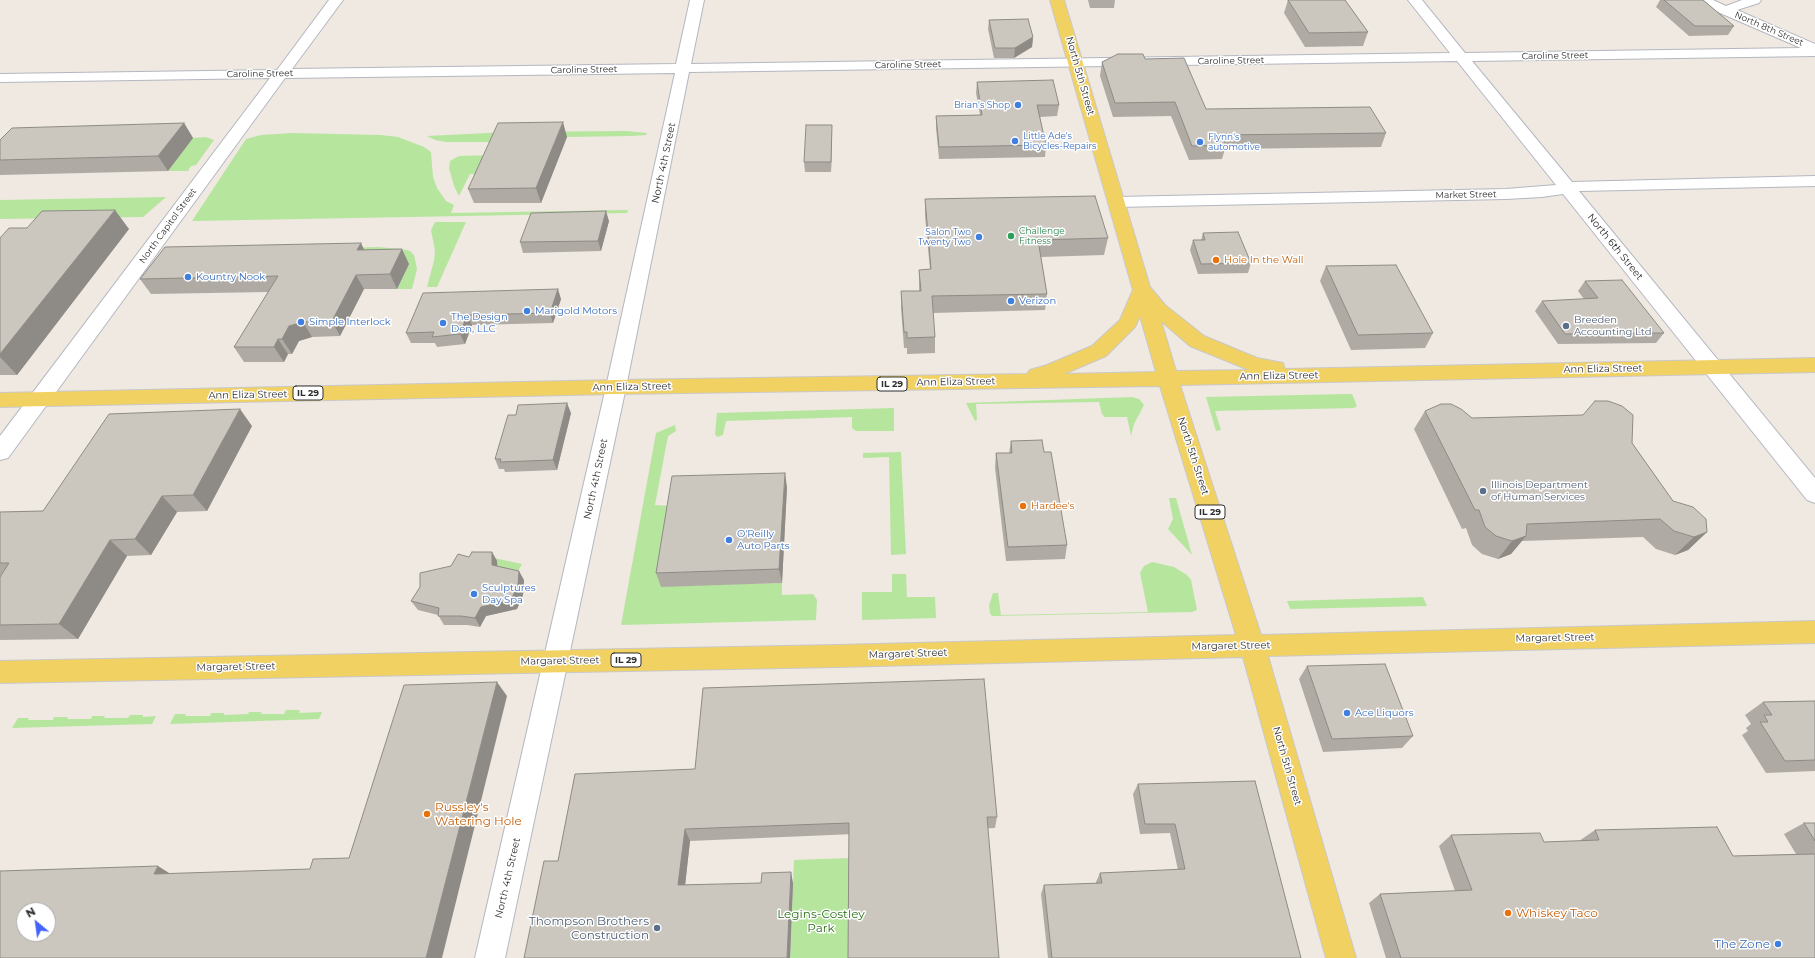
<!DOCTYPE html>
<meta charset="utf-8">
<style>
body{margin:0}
#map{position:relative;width:1815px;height:958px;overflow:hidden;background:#efe9e1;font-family:Montserrat,sans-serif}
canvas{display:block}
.north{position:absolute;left:16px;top:902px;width:40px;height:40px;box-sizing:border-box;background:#fff;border:1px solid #ababab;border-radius:50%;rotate:331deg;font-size:11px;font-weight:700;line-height:16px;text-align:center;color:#2e2e2e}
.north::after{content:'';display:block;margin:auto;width:14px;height:18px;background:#4264fb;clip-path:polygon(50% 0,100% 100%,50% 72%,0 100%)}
</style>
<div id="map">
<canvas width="1815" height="958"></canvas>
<div class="north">N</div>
</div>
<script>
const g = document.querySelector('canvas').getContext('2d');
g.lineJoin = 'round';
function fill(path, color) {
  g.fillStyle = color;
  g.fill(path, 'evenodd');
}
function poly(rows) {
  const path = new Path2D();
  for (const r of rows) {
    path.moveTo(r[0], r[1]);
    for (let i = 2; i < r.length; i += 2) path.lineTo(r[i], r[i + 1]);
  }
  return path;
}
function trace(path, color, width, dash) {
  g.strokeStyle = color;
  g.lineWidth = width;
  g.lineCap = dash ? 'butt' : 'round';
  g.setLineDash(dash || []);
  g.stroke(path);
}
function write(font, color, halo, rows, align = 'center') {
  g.font = font + ' Montserrat,sans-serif';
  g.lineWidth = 3;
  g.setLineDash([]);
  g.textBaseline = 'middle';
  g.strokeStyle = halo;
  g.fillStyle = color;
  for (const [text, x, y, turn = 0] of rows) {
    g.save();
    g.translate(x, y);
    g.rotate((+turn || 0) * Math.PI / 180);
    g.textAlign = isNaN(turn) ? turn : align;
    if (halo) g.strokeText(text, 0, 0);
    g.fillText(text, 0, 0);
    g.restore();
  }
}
fill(poly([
 [626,131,647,133,646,135,631,136,503,138,501,142,446,142,435,140,427,136,508,132],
 [292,133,381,135,398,137,424,147,431,152,433,177,437,188,446,201,454,205,451,213,628,210,627,213,192,221,246,139,261,135],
 [206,137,214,140,196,165,191,166,188,171,168,171,193,138],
 [495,155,487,174,470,174,459,196,454,186,449,168,450,161,459,156],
 [166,197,143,217,0,219,0,200],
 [435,222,466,222,437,287,427,287,434,261,435,250,431,230],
 [377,247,402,249,410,251,414,255,417,269,412,289,397,289,409,264,282,250],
 [1346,394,1352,394,1357,406,1354,408,1215,411,1221,430,1216,431,1206,397],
 [1132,397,1139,399,1144,405,1134,424,1131,436,1127,417,1105,417,1102,414,1099,402,976,404,977,420,975,421,966,403],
 [894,408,894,431,856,431,852,428,852,417,726,421,723,435,717,437,715,434,717,413],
 [675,425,676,431,668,436,655,505,674,506,661,586,782,583,782,595,813,594,817,600,816,620,621,625,656,433],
 [901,452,906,554,891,555,889,457,863,458,863,453],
 [1169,498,1176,498,1192,555,1168,529,1173,519],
 [484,557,494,558,522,564,514,578],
 [1152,562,1174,567,1187,575,1191,580,1197,610,1192,612,992,616,990,613,989,606,993,593,998,593,1001,615,1148,612,1140,573,1144,566],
 [892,574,906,574,907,597,935,597,936,618,862,620,862,592,892,592],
 [1423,597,1427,606,1290,609,1287,601],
 [286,710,300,710,299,713,322,712,319,719,170,724,175,714,186,714,185,716,210,716,211,713,224,713,224,715,248,714,249,712,262,712,261,714,284,714],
 [130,715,143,715,143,717,156,716,152,724,12,728,18,718,29,718,28,720,53,720,54,717,68,717,67,719,91,719,92,716,105,716,104,718,128,718],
 [850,858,849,958,790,958,794,860]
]), '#b6e59e');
const minor = poly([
 [329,0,343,0,292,69,676,64,690,0,704,0,691,64,1450,53,1408,0,1422,0,1465,53,1801,48,1697,3,1695,0,1713,0,1726,6,1742,0,1761,0,1759,3,1737,10,1815,44,1815,56,1472,61,1572,182,1815,176,1815,186,1579,191,1815,478,1815,503,1807,500,1563,194,1542,197,1506,199,1116,207,1110,206,1108,202,1110,198,1116,197,1506,189,1556,185,1457,61,689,72,626,387,505,958,475,958,606,387,675,73,285,78,8,458,0,460,0,436,270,78,0,82,0,74,277,70,329,0]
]);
const major = poly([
 [1050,0,1064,0,1150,287,1165,305,1204,336,1257,358,1283,363,1285,369,1815,358,1815,372,1180,385,1261,635,1815,621,1815,643,1268,656,1356,958,1326,958,1243,657,837,667,0,683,0,661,837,645,1236,635,1160,386,616,394,0,407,0,393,616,380,1027,374,1030,370,1047,365,1092,346,1120,320,1133,290,1050,0],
 [1140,316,1156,372,1064,374,1106,356,1135,327,1140,316],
 [1161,321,1190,346,1249,370,1176,371,1161,321]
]);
trace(minor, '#b4b7c1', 2);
trace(major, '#c9c9c9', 2);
fill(minor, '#fff');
fill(major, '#f2d163');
fill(poly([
 [1088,0,1115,0,1114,8,1090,8],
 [1288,0,1345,0,1368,32,1363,46,1305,47,1284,13],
 [1660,0,1703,0,1734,26,1728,35,1689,36,1656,7],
 [989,20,1033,37,1032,47,1014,58,994,58,988,29],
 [1145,59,1206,109,1386,133,1381,147,1225,149,1222,159,1189,160,1171,116,1113,117,1100,76,1102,62],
 [977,82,1059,105,1057,116,1040,117,1046,145,1045,157,939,159,936,128,936,116,980,115,976,93],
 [184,123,193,138,168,171,0,175,0,140],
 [832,135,831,172,805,172,804,162],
 [567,137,541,203,474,203,468,189],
 [925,199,1108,238,1104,255,1041,257,1047,294,1045,310,933,313,935,337,935,353,907,354,907,348,904,348,901,308,901,291,919,291,919,270,930,270,925,216],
 [609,221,601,251,523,253,520,242],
 [129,229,17,375,0,375,0,238],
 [1203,233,1251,263,1248,273,1198,274,1190,250,1193,240,1201,240],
 [364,250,409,264,397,289,364,289,340,336,312,337,299,341,292,354,288,354,284,362,244,362,234,347,268,292,151,294,140,279],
 [1326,266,1433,333,1425,348,1351,350,1320,281],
 [1585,281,1664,333,1656,343,1558,344,1535,311,1542,301,1584,299,1578,291],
 [423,293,561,299,553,323,472,325,465,344,437,347,435,343,411,343,406,333],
 [1425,411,1632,443,1673,501,1707,532,1688,550,1675,555,1656,549,1643,537,1522,541,1511,554,1498,559,1482,554,1472,545,1466,528,1462,529,1414,429],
 [571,413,557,470,505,472,504,469,499,469,495,459],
 [252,426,207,511,177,512,151,555,127,556,78,639,0,640,0,512,43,511],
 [1011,441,1044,452,1067,545,1065,559,1006,561,995,468,996,453,1009,453],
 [787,487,782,583,661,587,656,573],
 [492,552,497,561,497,566,524,580,523,595,517,609,486,616,480,627,467,625,444,625,438,615,418,610,411,601,451,566,469,557],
 [1307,666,1413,736,1402,748,1323,752,1299,679],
 [1815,701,1815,771,1766,773,1742,735,1748,731,1746,728,1751,724,1745,715,1763,702],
 [575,774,997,817,995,828,690,841,685,885,793,883,790,958,524,958,558,861],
 [1138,784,1301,958,1048,958,1041,894,1044,885,1096,884,1096,882,1100,873,1178,870,1170,833,1140,834,1133,794],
 [1804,823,1815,823,1815,958,1386,958,1369,903,1380,894,1455,891,1439,846,1451,835,1544,842,1579,841,1595,830,1733,856,1796,854,1784,834]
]), '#afaba4');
fill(poly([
 [1033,37,1032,47,1014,58,1015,48],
 [563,122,567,137,541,203,536,188],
 [184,123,193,138,168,171,158,156],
 [832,125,832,135,831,172,831,162],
 [115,210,129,229,17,375,0,357,0,354],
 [606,211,609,221,601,251,598,241],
 [361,243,368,258,357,250],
 [402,249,409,264,397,289,390,274],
 [356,275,364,289,340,336,332,321],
 [558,289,561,299,553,323,550,313],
 [467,315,472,325,465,344,460,334],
 [303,322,312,337,299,341,292,354,282,339,289,326],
 [278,339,288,354,284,362,274,347],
 [567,403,571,413,557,470,553,460],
 [240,409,252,426,207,511,193,495],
 [785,473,787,487,782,583,779,569],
 [162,496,177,512,151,555,135,539],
 [1707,532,1688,550,1675,555,1694,537],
 [1526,536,1511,554,1498,559,1512,541],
 [110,540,127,556,78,639,59,624],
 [492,552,497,561,498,575,492,565],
 [519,571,524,580,523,595,517,609,486,616,480,627,475,618,481,607],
 [497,682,507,696,442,958,426,958],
 [685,829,690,841,684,895,678,885],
 [158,866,177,878,154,874],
 [791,872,793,883,790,958,787,958]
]), '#8e8b86');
const building = poly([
 [1288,0,1345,0,1368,32,1309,33,1288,0],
 [1664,0,1703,0,1734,26,1695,26,1664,0],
 [1028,19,1033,37,1015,48,995,48,989,20,1028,19],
 [1118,54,1143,54,1145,59,1184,58,1206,109,1370,107,1386,133,1221,135,1226,145,1192,146,1175,102,1115,103,1102,62,1118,54],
 [1053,80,1059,105,1037,105,1046,145,939,147,936,116,982,115,977,82,1053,80],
 [563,122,536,188,468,189,498,123,563,122],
 [184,123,158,156,0,160,0,140,12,128,184,123],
 [806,125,832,125,831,162,804,162,806,125],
 [1095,196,1108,238,1038,240,1047,294,932,296,935,337,907,338,907,332,904,332,901,291,921,291,919,270,931,269,925,199,1095,196],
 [115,210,0,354,0,238,9,228,27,228,42,211,115,210],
 [606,211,598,241,520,242,531,213,606,211],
 [1238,232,1251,263,1201,264,1193,240,1205,240,1203,233,1238,232],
 [361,243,357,250,402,249,390,274,356,275,332,321,303,322,289,326,282,339,278,339,274,347,234,347,278,276,140,279,165,247,361,243],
 [1396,265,1433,333,1358,335,1326,266,1396,265],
 [1622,280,1664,333,1565,334,1542,301,1598,298,1585,281,1622,280],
 [558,289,550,313,467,315,460,334,432,337,434,332,406,333,423,293,558,289],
 [1595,401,1608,401,1622,406,1633,415,1632,443,1673,501,1693,507,1706,519,1707,532,1694,537,1674,531,1660,519,1527,524,1526,536,1512,541,1496,536,1485,527,1479,510,1475,510,1425,411,1441,404,1451,404,1461,409,1472,418,1583,415,1595,401],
 [567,403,553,460,500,462,501,459,495,459,508,415,516,415,518,405,567,403],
 [240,409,193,495,162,496,135,539,110,540,59,624,0,625,0,577,9,563,0,563,0,512,43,511,109,414,240,409],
 [1042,440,1044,452,1051,452,1067,545,1008,547,996,453,1012,453,1011,441,1042,440],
 [785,473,779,569,656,573,672,476,785,473],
 [472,552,492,552,492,565,519,571,518,585,511,600,481,607,475,618,461,616,438,616,439,608,411,601,420,587,420,573,451,566,458,554,469,557,472,552],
 [1385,664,1413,736,1332,739,1307,666,1385,664],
 [984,679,997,817,987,817,999,958,848,958,849,823,685,829,678,885,761,883,762,873,791,872,787,958,524,958,544,861,558,861,575,774,695,769,703,688,984,679],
 [497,682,426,958,0,958,0,871,158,866,154,874,310,869,313,859,349,858,404,685,497,682],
 [24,910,48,910,48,934,24,934,24,910],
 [1815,701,1815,760,1785,761,1760,722,1768,722,1764,715,1772,715,1763,702,1815,701],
 [1255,781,1301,958,1052,958,1044,885,1102,883,1100,873,1185,869,1175,824,1145,824,1138,784,1255,781],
 [1804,823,1815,823,1815,841,1804,823],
 [1717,827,1733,856,1815,854,1815,958,1401,958,1380,894,1472,890,1451,835,1540,833,1544,842,1599,840,1595,830,1717,827]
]);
fill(building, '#cbc7bf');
trace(building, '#8e8b86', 1);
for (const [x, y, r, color] of [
 [1018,105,4,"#3f7fe0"],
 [1015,141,4,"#3f7fe0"],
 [1200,142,4,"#3f7fe0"],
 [1011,236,4,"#2e9e5b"],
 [979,237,4,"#3f7fe0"],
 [1216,260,4,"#e8710a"],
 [188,277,4,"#3f7fe0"],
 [1011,301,4,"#3f7fe0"],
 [527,311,4,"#3f7fe0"],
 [301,322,4,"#3f7fe0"],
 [443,323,4,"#3f7fe0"],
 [1566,326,4,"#5c6f8a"],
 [1483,491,4,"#5c6f8a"],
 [1023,506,4,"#e8710a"],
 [729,540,4,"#3f7fe0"],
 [474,594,4,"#3f7fe0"],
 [1347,713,4,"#3f7fe0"],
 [427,814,4,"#e8710a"],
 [1508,913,4,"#e8710a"],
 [657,928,4,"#5c6f8a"],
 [1778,944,4,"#3f7fe0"]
]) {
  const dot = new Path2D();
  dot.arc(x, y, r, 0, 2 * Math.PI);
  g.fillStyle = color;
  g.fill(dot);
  trace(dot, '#fff', 1.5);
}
write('9px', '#2e2e2e', '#fff', [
 ["North 8th Street",1769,29,23],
 ["Caroline Street",1555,56,-1],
 ["Caroline Street",1231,61,-1],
 ["Caroline Street",908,65,-1],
 ["Caroline Street",584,70,-1],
 ["Caroline Street",260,74,-1],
 ["Market Street",1466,195,-1],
 ["North Capitol Street",168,226,-54]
]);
write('9px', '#366cbe', '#fff', [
 ["Brian’s Shop",1010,105],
 ["Little Ade's",1023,136,"left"],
 ["Bicycles-Repairs",1023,146,"left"],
 ["Flynn's",1208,137,"left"],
 ["automotive",1208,147,"left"],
 ["Salon Two",971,232],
 ["Twenty Two",971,242]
], 'right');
write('9px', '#27864d', '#fff', [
 ["Challenge",1019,231],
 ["Fitness",1019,241]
], 'left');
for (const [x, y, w] of [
 [892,384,30],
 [308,393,30],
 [1210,512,30],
 [626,660,30]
]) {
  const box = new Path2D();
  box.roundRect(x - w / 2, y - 7, w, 14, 3);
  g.fillStyle = '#fff';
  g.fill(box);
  trace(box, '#2e2e2e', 1);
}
write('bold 9px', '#2e2e2e', null, [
 ["IL 29",892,384],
 ["IL 29",308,393],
 ["IL 29",1210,512],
 ["IL 29",626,660]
]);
write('10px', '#2e2e2e', '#fff', [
 ["North 5th Street",1080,76,74],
 ["North 4th Street",664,163,-78],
 ["North 6th Street",1615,247,51],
 ["Ann Eliza Street",1603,369,-1],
 ["Ann Eliza Street",1279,376,-1],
 ["Ann Eliza Street",956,382,-1],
 ["Ann Eliza Street",632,387,-1],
 ["Ann Eliza Street",248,395,-1],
 ["North 5th Street",1193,456,72],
 ["North 4th Street",596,479,-78],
 ["Margaret Street",1555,638,-1],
 ["Margaret Street",1231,646,-1],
 ["Margaret Street",908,654,-2],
 ["Margaret Street",560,661,-1],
 ["Margaret Street",236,667,-1],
 ["North 5th Street",1287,766,74],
 ["North 4th Street",508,878,-77]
]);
write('10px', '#c56008', '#fff', [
 ["Hole In the Wall",1224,260],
 ["Hardee's",1031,506]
], 'left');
write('10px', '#366cbe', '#fff', [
 ["Kountry Nook",196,277],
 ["Verizon",1019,301],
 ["Marigold Motors",535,311],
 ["The Design",451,317],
 ["Den, LLC",451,329],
 ["Simple Interlock",309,322],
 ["O'Reilly",737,534],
 ["Auto Parts",737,546],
 ["Sculptures",482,588],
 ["Day Spa",482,600],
 ["Ace Liquors",1355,713]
], 'left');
write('10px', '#4e5e75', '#fff', [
 ["Breeden",1574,320],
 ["Accounting Ltd",1574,332],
 ["Illinois Department",1491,485],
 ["of Human Services",1491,497]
], 'left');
write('12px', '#c56008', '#fff', [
 ["Russley's",435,807],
 ["Watering Hole",435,821],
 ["Whiskey Taco",1516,913]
], 'left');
write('12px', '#2c6e1b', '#fff', [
 ["Legins-Costley",821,914],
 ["Park",821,928]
]);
write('12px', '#4e5e75', '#fff', [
 ["Thompson Brothers",649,921],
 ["Construction",649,935]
], 'right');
write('12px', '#366cbe', '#fff', [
 ["The Zone",1770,944]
], 'right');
</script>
